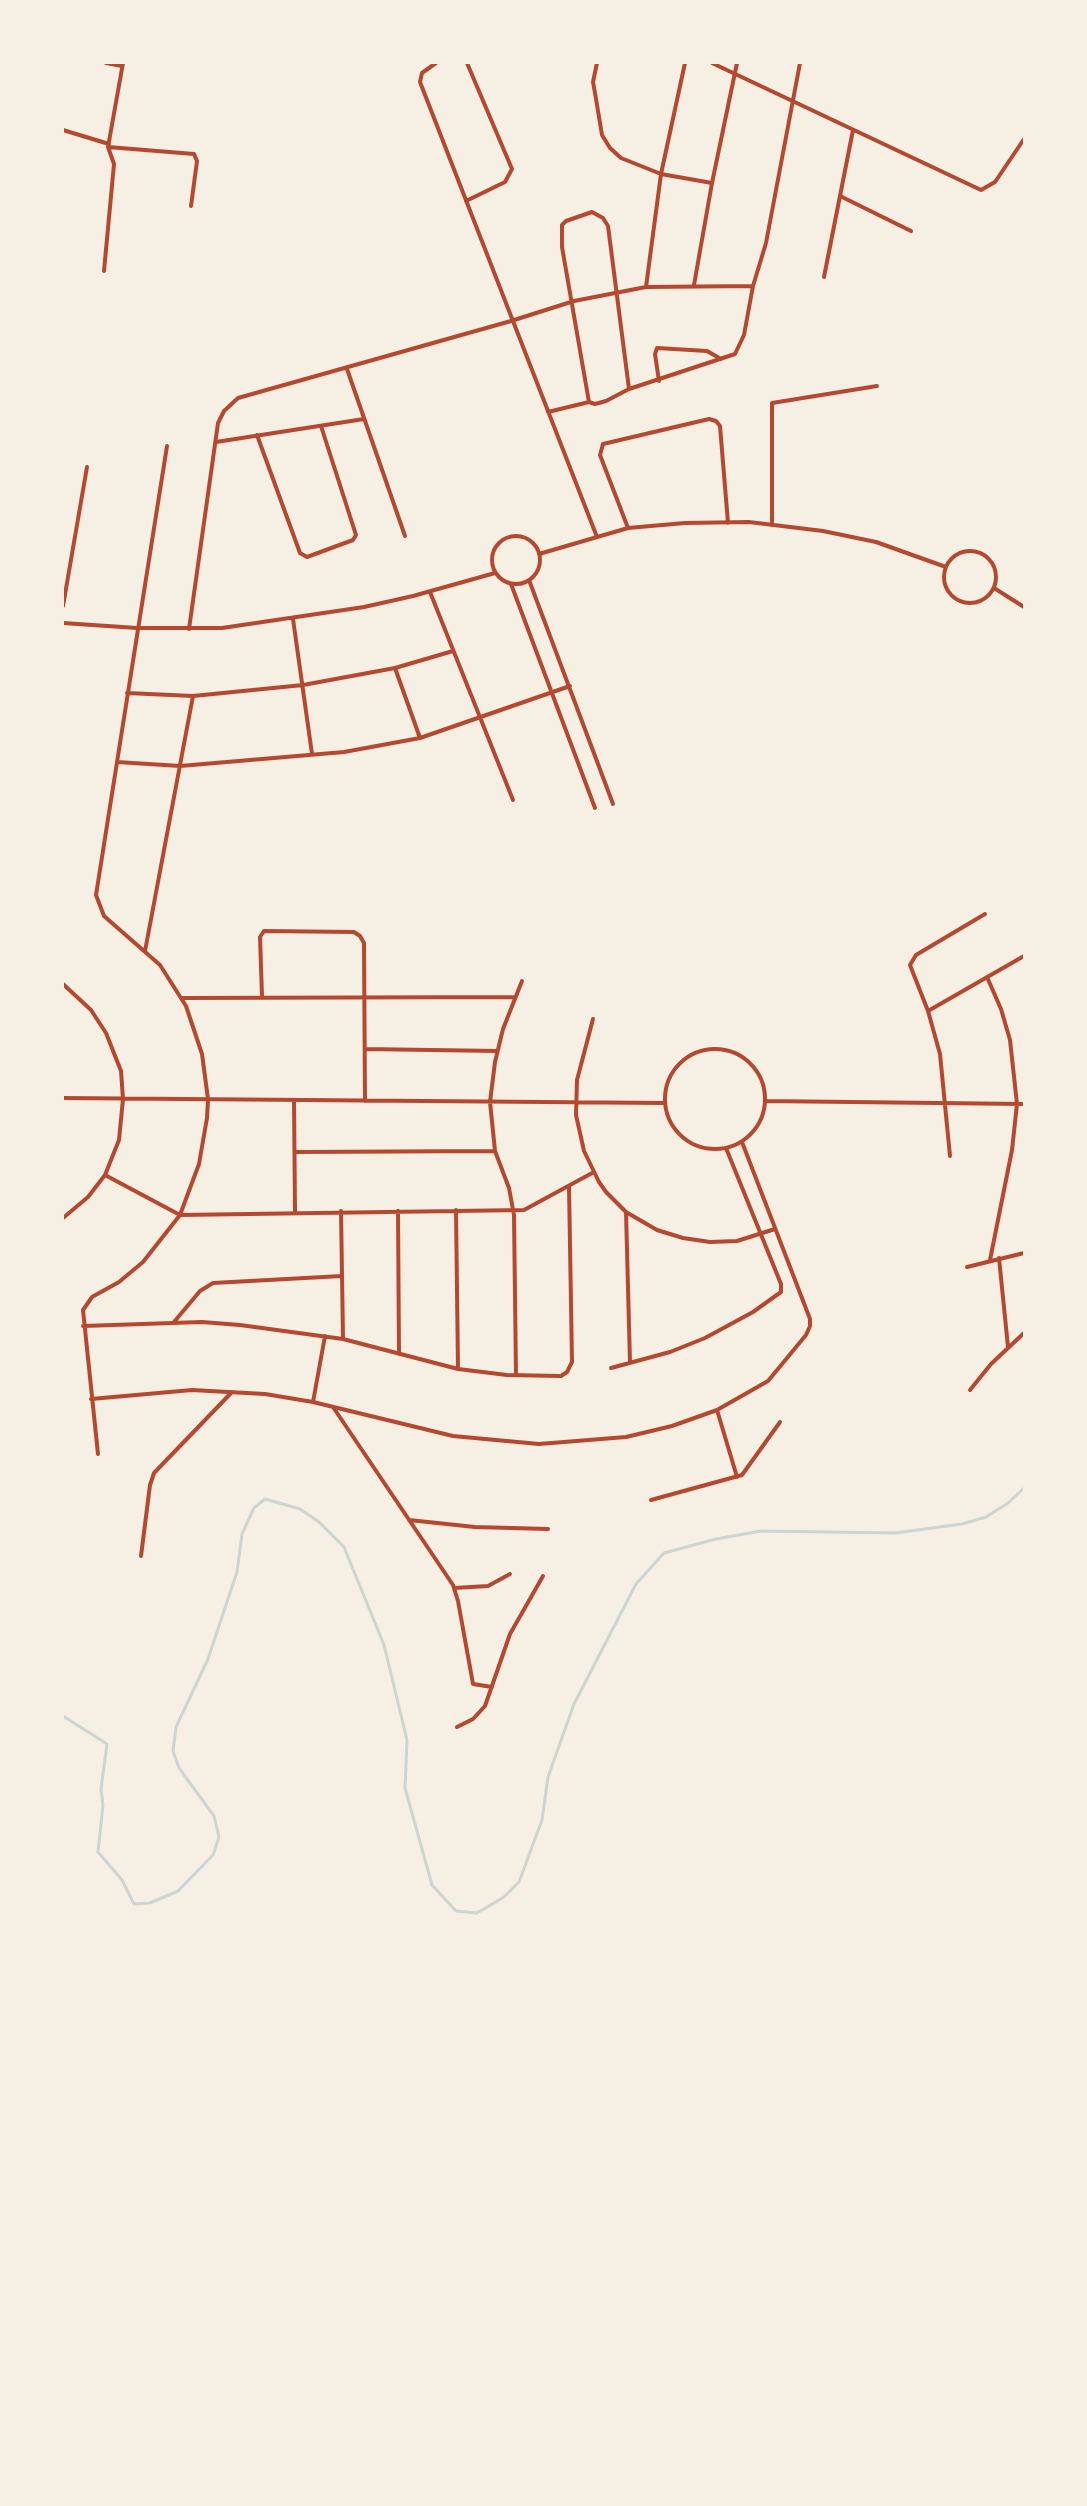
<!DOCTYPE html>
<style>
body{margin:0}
#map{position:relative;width:1087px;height:2506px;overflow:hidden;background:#f6efe4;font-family:Figtree,sans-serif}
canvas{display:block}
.frame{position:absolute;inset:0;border:64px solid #f6efe4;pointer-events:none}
</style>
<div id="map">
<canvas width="1087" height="2506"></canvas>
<div class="frame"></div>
</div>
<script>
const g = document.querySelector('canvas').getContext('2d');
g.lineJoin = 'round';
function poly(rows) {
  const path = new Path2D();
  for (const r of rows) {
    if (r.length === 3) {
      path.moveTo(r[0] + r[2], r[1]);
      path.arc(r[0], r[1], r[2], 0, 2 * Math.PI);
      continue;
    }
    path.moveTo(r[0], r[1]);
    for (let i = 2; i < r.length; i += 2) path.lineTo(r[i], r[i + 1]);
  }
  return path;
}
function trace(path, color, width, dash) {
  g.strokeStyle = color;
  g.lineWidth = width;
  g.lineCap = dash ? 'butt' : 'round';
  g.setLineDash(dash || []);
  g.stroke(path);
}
trace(poly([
 [63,1716,107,1744,101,1789,103,1805,98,1852,122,1880,134,1904,150,1903,178,1891,213,1855,219,1837,214,1816,179,1768,173,1751,176,1727,208,1659,237,1572,242,1534,254,1508,265,1499,300,1509,319,1522,344,1547,384,1645,407,1740,405,1788,432,1885,456,1911,477,1913,504,1897,519,1882,542,1820,548,1777,574,1704,636,1584,664,1553,716,1539,761,1531,895,1533,962,1524,986,1517,1008,1503,1024,1488]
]), '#c9d6d2', 3);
trace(poly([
 [106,63,122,66],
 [436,63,422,73,420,82,597,537],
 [597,63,593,82,595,93,602,135,610,148,621,158,661,174,712,183],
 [712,63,981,190,995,182,1024,139],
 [63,130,109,144],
 [108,147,194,154,197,161,191,206],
 [840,196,911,231],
 [466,201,505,182,512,169,467,63],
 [104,271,114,164,108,147,123,63],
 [824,277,853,130],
 [694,285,712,183,737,63],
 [646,287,661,174,685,63],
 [347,369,405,536],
 [659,381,655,354,657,348,707,351,721,359],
 [629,389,608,226,603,218,592,212,566,221,562,225,562,247,589,402,595,404,606,401,629,389,735,354,744,335,753,286,766,243,800,63],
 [548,412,589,402],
 [257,435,300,553,307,557,353,540,356,535,321,426],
 [216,442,364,419],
 [772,525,772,403,877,386],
 [628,528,600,455,603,444,709,419,716,421,720,426,728,523],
 [516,560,24],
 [970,577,26],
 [539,554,628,528,685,523,749,522,823,531,876,542,946,567],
 [529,580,613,804],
 [511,584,595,808],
 [994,588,1024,607],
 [430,592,513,800],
 [63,606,87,467],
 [293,619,312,754],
 [63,623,137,628,222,628,364,607,413,596,495,573],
 [189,629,218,423,224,411,238,398,511,321,574,301,646,287,753,286],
 [395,668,453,651],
 [127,693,193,696,303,685,395,668,420,738],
 [117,762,180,766,344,752,420,738,570,686],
 [145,951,193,696],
 [987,977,1001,1009,1010,1040,1017,1104,1012,1150,990,1260],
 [63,984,91,1010,106,1033,121,1071,123,1099,119,1140,105,1175,88,1197,63,1218],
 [262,996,260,937,264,931,354,932,360,936,364,943,365,1101],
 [183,998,515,997],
 [928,1011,1024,956],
 [593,1019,577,1080,576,1115,584,1151,599,1182,606,1192,626,1212,657,1230,683,1238,710,1242,737,1241,775,1229],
 [715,1099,50],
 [365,1049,497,1051],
 [63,1098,665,1103],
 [294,1101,295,1211],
 [765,1101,1024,1104],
 [295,1152,495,1151],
 [950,1156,940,1054,928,1011,910,965,916,955,985,914],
 [105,1175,180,1215,524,1210,594,1172],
 [456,1210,458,1369],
 [341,1211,343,1339],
 [398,1211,399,1354],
 [626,1212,630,1363],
 [999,1258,1008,1347],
 [967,1267,1024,1253],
 [174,1322,200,1291,213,1283,342,1276],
 [83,1326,202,1322,240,1325,343,1339,458,1369,507,1375,561,1376,567,1372,572,1362,569,1186],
 [611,1368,670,1352,705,1338,753,1312,781,1292,781,1284,726,1148],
 [516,1375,514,1215,509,1188,495,1151,490,1102,495,1062,503,1029,522,981],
 [970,1390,991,1364,1024,1333],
 [91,1399,192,1390,265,1394,313,1402,453,1436,539,1444,626,1437,672,1426,717,1410,768,1381,806,1335,810,1326,810,1319,742,1142],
 [313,1402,325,1336],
 [333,1407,453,1585,458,1601,473,1684,492,1687],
 [717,1410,737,1477],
 [98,1454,83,1310,92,1297,119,1282,143,1262,180,1215,199,1164,207,1118,208,1099,202,1054,186,1006,160,965,104,916,96,895,167,446],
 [651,1500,742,1475,780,1422],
 [409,1520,475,1527,548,1529],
 [141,1556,150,1485,154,1473,232,1392],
 [454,1588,488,1586,510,1574],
 [457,1727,473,1719,485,1706,510,1634,543,1576]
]), '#b5482f', 4);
</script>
